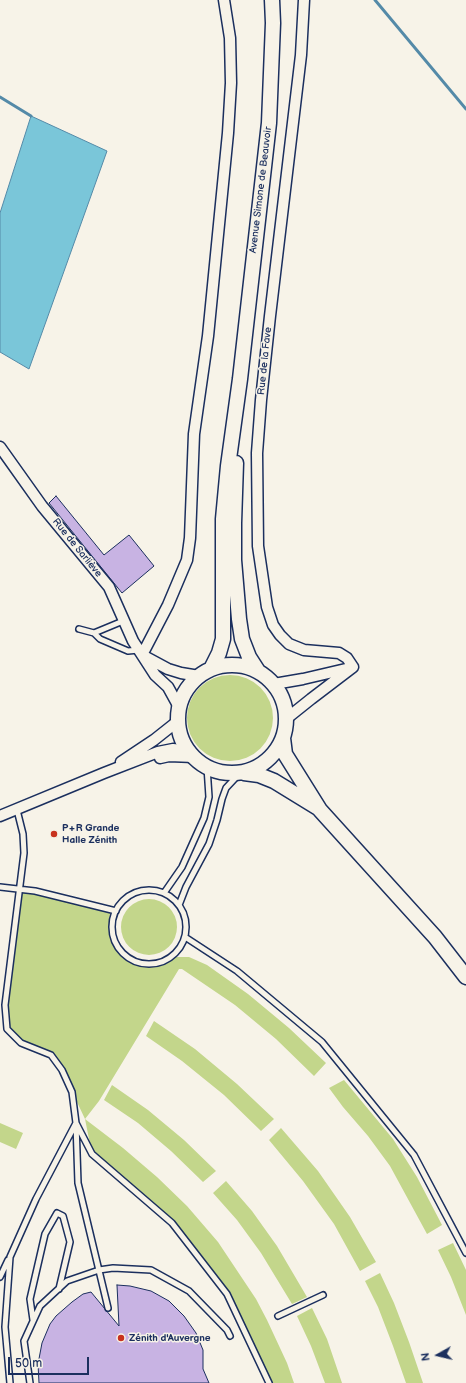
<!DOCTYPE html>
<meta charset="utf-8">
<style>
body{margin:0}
#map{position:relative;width:466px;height:1383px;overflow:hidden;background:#f7f3e8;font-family:"Balsamiq Sans",sans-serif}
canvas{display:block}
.north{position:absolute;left:418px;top:1335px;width:40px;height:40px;-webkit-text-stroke:3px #f7f3e8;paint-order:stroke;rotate:262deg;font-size:11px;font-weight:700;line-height:16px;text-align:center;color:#1b2f5e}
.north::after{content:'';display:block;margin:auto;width:14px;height:18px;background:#1b2f5e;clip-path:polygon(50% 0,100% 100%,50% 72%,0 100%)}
.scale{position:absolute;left:8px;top:1357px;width:81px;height:18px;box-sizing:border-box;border:2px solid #1b2f5e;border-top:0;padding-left:5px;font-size:12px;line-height:14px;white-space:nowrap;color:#1b2f5e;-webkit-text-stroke:3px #f7f3e8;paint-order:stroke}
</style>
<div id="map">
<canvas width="466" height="1383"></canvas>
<div class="north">N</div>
<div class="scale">50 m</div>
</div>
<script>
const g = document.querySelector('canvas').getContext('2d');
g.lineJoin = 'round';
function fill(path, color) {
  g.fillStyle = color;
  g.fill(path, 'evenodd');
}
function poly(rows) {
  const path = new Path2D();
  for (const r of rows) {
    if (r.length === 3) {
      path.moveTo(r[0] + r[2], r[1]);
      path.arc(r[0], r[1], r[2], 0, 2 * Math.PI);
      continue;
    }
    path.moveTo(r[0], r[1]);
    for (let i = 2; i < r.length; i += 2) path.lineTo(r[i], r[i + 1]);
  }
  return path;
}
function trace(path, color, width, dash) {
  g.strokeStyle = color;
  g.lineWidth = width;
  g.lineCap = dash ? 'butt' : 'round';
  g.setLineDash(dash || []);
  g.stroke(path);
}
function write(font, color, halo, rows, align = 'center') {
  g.font = font + ' "Balsamiq Sans",sans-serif';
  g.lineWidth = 3;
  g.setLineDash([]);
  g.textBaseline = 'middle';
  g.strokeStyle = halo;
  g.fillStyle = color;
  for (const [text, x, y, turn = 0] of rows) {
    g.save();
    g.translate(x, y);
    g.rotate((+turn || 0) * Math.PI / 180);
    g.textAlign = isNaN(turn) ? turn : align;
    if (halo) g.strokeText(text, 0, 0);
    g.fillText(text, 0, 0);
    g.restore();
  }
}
fill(poly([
 [230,718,43],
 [19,889,116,911,112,922,113,935,117,946,125,956,136,962,148,965,160,963,171,957,189,957,207,965,248,994,289,1028,326,1063,314,1076,276,1039,235,1005,182,969,179,969,99,1101,85,1119,123,1148,157,1177,187,1206,218,1242,256,1299,267,1320,287,1363,294,1383,269,1383,227,1294,172,1223,92,1154,85,1119,62,1070,51,1055,21,1043,7,1029,5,1005],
 [149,927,28],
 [154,1021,195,1049,237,1084,274,1119,261,1131,224,1095,182,1061,146,1036],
 [344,1080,393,1139,417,1177,442,1225,427,1234,390,1166,368,1136,343,1107,329,1088],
 [112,1085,148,1110,184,1140,216,1171,203,1182,171,1151,138,1123,104,1100],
 [0,1123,23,1133,16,1149,0,1142],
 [281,1128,318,1171,350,1217,376,1262,360,1271,334,1224,303,1181,269,1140],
 [226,1181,252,1211,277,1246,307,1297,292,1304,261,1253,237,1220,213,1193],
 [453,1243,466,1270,466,1315,451,1277,438,1250],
 [380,1273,394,1303,409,1342,423,1383,406,1383,393,1346,378,1307,365,1281],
 [312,1308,327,1339,342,1383,325,1383,311,1346,297,1316]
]), '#c3d68b');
const water = poly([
 [31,116,107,151,29,369,0,352,0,213,31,116]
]);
fill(water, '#7ac6d9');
trace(water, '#548aa8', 1);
trace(poly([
 [375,0,466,109],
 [0,97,31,116]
]), '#548aa8', 3);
const building = poly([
 [56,496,104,555,129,535,154,566,122,593,49,503,56,496],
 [117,1285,130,1286,151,1291,169,1301,184,1316,196,1333,203,1350,203,1369,209,1383,39,1383,38,1364,42,1343,50,1324,56,1316,72,1302,83,1294,91,1292,119,1326,117,1285]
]);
fill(building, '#c8b3e3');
trace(building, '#1b2f5e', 1);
const lane = poly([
 [79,629,94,633,100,639,128,651,139,650],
 [94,633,123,621],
 [17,810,23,834,24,853,5,1005,7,1029,21,1043,51,1055,62,1070,72,1092,76,1123,78,1183,108,1308],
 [0,887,35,891,116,911],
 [149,927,37],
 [164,893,182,867,195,838,204,818,209,797,207,767],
 [179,905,186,887,209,844,217,820,222,799,226,788,240,773],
 [185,937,237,971,322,1042,414,1155,466,1253],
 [0,1277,8,1260],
 [278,1316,323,1295],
 [33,1320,30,1299,45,1234,57,1213,63,1216,70,1242,59,1289],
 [10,1383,5,1327,10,1257,36,1199,76,1123,92,1154,172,1223,227,1294,269,1383],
 [30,1383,24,1341,40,1306,67,1281,99,1270,113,1268,151,1270,189,1291,227,1330,230,1336]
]);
const street = poly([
 [304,0,301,55,270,316,261,400,257,453,258,546,267,607,273,625,280,635,289,644,304,650,339,653,347,658,353,667],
 [0,447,42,506,109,587,133,641,155,675,168,687,179,707],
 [142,655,168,605,187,560,190,538,194,434,208,336,228,133,231,83,230,38,224,0],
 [142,655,168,669,181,673,199,676],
 [274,684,303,679,350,668],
 [286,719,311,699,353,667],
 [160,758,169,756,194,757],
 [121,762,154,740,178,721],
 [0,816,104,773,158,752,173,749,189,751]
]);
const secondary = poly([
 [236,463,234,523,234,560,239,619,242,639,249,657,258,671],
 [232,719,54],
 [211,669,219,653,223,639,223,519,228,466,240,379,269,123,273,23,272,0],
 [283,738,285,754,320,810,435,937,466,977],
 [244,773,259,775,274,781,318,808]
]);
trace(lane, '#1b2f5e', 8);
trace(street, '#1b2f5e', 13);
trace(secondary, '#1b2f5e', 17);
trace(lane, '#f7f3e8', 5);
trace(street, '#f7f3e8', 10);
trace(secondary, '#f7f3e8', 14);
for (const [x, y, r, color] of [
 [54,834,4,"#c8321e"],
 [121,1338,4,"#c8321e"]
]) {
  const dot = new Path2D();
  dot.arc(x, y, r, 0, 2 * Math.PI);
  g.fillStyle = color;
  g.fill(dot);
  trace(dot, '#f7f3e8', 1.5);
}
write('10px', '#1b2f5e', '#f7f3e8', [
 ["Avenue Simone de Beauvoir",261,190,-83],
 ["Rue de la Fave",265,361,-84],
 ["Rue de Sarliève",77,548,51]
]);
write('bold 10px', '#1b2f5e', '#f7f3e8', [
 ["P+R Grande",62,828],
 ["Halle Zénith",62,840],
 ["Zénith d'Auvergne",129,1338]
], 'left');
</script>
